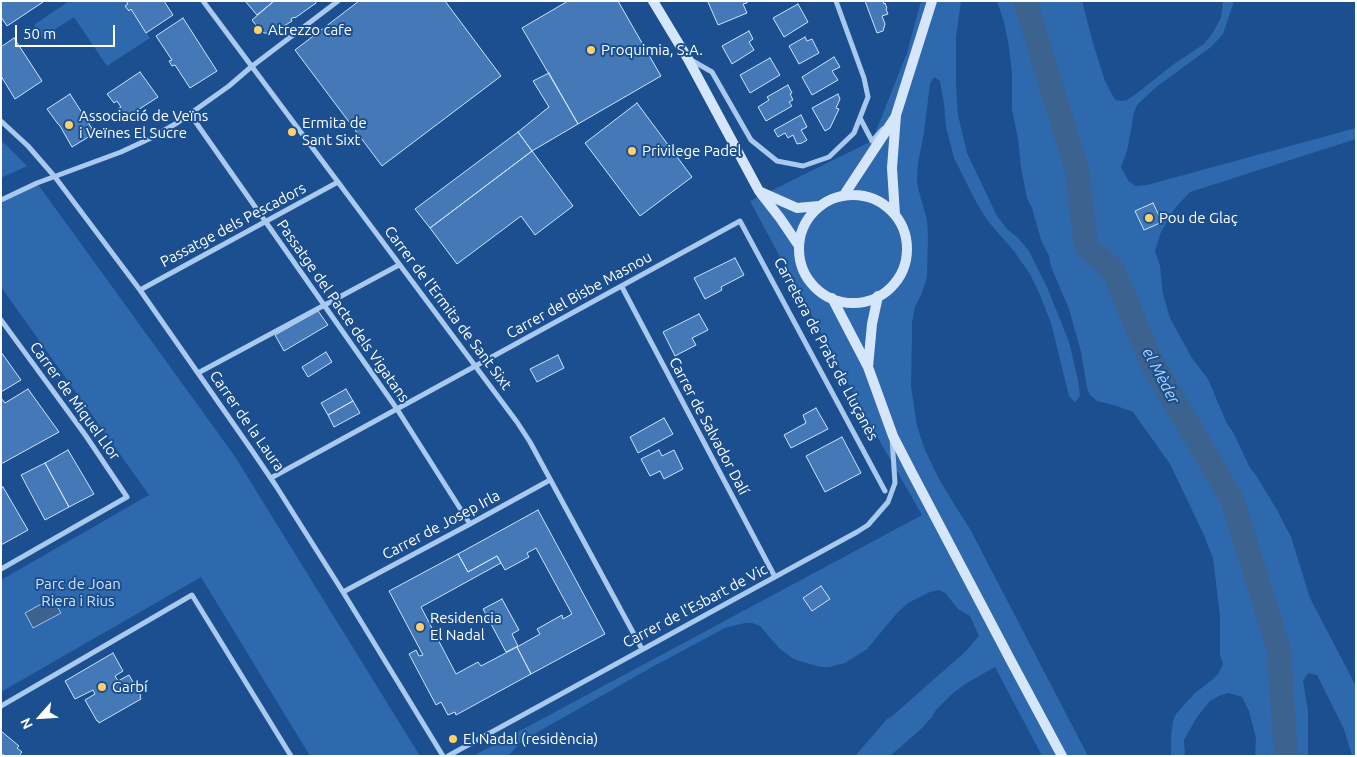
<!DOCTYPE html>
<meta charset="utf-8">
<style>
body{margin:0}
#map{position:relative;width:1357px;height:757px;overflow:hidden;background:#1b4f8f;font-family:Ubuntu,sans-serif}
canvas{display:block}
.frame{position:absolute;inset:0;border:2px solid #fff;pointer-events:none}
.north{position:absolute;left:15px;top:692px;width:50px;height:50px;-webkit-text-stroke:4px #1b4f8f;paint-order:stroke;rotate:244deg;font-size:14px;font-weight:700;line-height:20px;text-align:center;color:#fff}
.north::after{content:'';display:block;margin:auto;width:18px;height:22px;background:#fff;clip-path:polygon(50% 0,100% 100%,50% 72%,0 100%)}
.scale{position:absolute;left:15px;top:25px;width:100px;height:22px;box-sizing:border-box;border:2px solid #fff;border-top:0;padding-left:6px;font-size:15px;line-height:18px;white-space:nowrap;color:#fff;-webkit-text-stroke:4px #1b4f8f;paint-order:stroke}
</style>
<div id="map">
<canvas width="1357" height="757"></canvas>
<div class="frame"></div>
<div class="north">N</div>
<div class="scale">50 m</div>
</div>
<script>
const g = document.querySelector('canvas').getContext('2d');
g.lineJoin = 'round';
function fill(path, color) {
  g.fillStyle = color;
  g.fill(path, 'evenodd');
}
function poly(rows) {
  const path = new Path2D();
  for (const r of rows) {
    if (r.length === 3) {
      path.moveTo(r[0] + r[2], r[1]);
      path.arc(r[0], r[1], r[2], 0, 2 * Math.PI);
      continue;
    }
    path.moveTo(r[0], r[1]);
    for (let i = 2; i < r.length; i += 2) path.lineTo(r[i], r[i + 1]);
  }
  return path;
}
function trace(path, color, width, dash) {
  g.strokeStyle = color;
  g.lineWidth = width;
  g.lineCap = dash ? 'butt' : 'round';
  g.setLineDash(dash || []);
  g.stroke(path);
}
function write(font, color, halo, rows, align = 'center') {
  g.font = font + ' Ubuntu,sans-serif';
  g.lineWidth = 4;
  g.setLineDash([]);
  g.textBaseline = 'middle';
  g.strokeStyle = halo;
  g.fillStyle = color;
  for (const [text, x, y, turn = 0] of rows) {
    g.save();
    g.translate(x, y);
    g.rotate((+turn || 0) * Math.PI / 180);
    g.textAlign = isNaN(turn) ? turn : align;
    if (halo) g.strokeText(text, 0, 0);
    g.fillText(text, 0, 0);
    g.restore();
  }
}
fill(poly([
 [69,1,126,1,128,4,126,6,129,11,131,9,150,38,107,66,74,17,42,38,34,25],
 [921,1,961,1,956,37,956,84,958,115,967,153,997,216,1007,229,1019,239,1029,251,1047,287,1069,342,1078,380,1080,396,1075,402,1069,396,1051,323,1040,295,1030,274,1013,250,987,220,975,200,954,158,946,127,944,104,940,81,934,77,930,84,924,132,918,163,917,180,918,188,927,220,928,237,927,277,922,293,915,307,912,323,912,339,911,386,917,426,925,450,939,479,956,507,970,529,1088,756,1042,756,995,667,965,684,952,694,936,710,932,717,921,729,890,756,855,756,887,719,891,717,965,652,979,636,970,616,959,610,945,593,939,590,930,592,908,603,898,612,867,649,845,663,829,667,821,667,799,661,792,658,779,648,760,626,752,623,745,623,725,628,654,666,522,741,508,756,473,756,922,515,866,417,750,201,872,141,907,53],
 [997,1,1082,1,1093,43,1105,81,1114,98,1116,100,1122,101,1127,100,1136,94,1174,64,1204,44,1214,31,1221,17,1223,1,1234,1,1223,34,1211,47,1156,87,1137,105,1133,116,1132,125,1127,151,1121,167,1129,182,1136,186,1147,185,1356,128,1356,139,1190,192,1175,208,1161,232,1155,251,1160,266,1163,294,1170,318,1192,358,1208,379,1227,424,1233,432,1250,468,1256,475,1277,510,1291,537,1310,598,1356,686,1356,756,1352,756,1344,729,1317,675,1308,673,1303,681,1308,711,1308,756,1255,756,1256,738,1249,711,1242,697,1229,693,1221,695,1210,701,1197,717,1184,740,1185,756,1171,756,1171,737,1173,721,1176,714,1195,693,1213,679,1218,674,1223,664,1220,655,1220,616,1213,558,1203,533,1170,464,1133,412,1114,405,1097,401,1090,395,1087,388,1081,352,1069,309,1051,267,1049,256,1041,240,1032,208,1027,198,1021,168,1018,138,1012,110,1012,74,1009,47,1004,22],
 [1,140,27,166,1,178],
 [37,183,234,455,420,756,310,756,201,577,1,692,1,580,149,495,1,287,1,200]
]), '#2e69ad');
const water = poly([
 [52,598,61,613,33,628,25,613,52,598]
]);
fill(water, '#3c6290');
trace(water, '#9cc4f0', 1);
trace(poly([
 [1025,1,1077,170,1086,246,1113,270,1153,365,1232,499,1279,650,1286,756]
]), '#3c6290', 24);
const building = poly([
 [1,1,43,1,43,2,7,26,1,17,1,1],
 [126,1,164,1,173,15,146,33,131,9,129,11,125,6,128,4,126,1],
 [245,1,274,1,257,15,245,1],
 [274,1,315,1,316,3,295,18,294,17,291,19,292,21,284,26,283,25,272,33,264,33,259,29,252,20,274,1],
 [359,1,445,1,501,76,382,166,295,50,359,1],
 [568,1,618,1,661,76,578,124,522,28,568,1],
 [711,1,747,1,747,3,743,4,747,13,718,25,708,2,711,1],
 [865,1,883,1,884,4,885,3,887,8,886,9,888,14,882,16,885,24,883,31,877,33,865,1],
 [798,4,808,22,784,37,773,18,798,4],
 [183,18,217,71,190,88,175,65,172,66,169,61,172,60,156,36,183,18],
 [749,31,753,39,749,42,754,50,732,64,722,46,749,31],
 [805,37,807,41,812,39,819,53,799,64,789,46,805,37],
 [14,38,42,81,15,99,1,76,1,47,14,38],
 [834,57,840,67,832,71,838,80,812,95,802,77,834,57],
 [770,58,780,75,750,93,740,75,770,58],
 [140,72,158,97,124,119,118,109,121,107,117,101,114,103,107,94,140,72],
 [549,73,578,124,532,151,518,132,549,107,533,81,549,73],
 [788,85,792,93,790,94,793,100,789,102,792,106,766,121,758,107,769,100,767,97,788,85],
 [70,94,95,133,72,147,60,126,58,124,47,109,70,94],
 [838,94,840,99,836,108,839,109,830,128,825,131,812,108,838,94],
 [637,103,692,177,640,216,585,143,637,103],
 [801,115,807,127,801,130,807,140,802,143,797,144,793,135,788,138,785,133,778,137,774,130,801,115],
 [518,132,532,151,430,228,415,209,518,132],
 [532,151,573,206,535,235,521,216,457,264,430,228,532,151],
 [1153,203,1162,222,1144,230,1135,211,1153,203],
 [735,258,744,275,721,287,722,290,705,299,694,278,735,258],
 [318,311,328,325,284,351,275,335,318,311],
 [699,314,708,330,692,338,696,345,675,356,663,332,699,314],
 [1,352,21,380,1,392,1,352],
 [326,352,332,362,308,377,302,367,326,352],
 [558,355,564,368,537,382,530,369,558,355],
 [28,389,59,432,1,464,1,398,5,403,28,389],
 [346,389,353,401,328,415,321,403,346,389],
 [353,401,360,413,334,427,328,415,353,401],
 [816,408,828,429,791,448,784,435,806,423,803,415,816,408],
 [664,418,673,434,638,453,630,437,664,418],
 [842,437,861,473,825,492,806,456,842,437],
 [68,450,94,494,69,507,45,463,68,450],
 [659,450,662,456,674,450,683,469,664,479,660,471,650,476,641,459,659,450],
 [45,463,69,507,45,520,21,475,45,463],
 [3,487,28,530,1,545,1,488,3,487],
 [538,510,605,634,531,674,517,647,540,634,537,629,562,615,563,619,572,614,536,548,527,553,529,557,505,570,497,556,468,572,458,554,538,510],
 [458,554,468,572,497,556,501,563,421,607,456,674,478,662,481,666,517,647,531,674,456,715,455,712,448,715,441,702,436,705,409,654,416,650,419,656,423,655,389,591,458,554],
 [821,586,830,599,812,611,803,598,821,586],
 [502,599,519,630,512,634,518,646,506,652,483,609,502,599],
 [113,653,123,671,115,676,118,681,129,675,141,696,140,697,141,699,99,723,98,721,97,721,85,700,95,694,93,690,75,699,65,681,113,653],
 [1,731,19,746,17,748,22,752,19,756,5,756,1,753,1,731]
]);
fill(building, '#4478b7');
trace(building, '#cfe3fa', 1);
trace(poly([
 [203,1,517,422,530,442,642,649],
 [691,60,712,72,751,140,777,161,803,166,829,157,854,133,868,97,864,78,836,1],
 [190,114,397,409,470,524],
 [860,118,872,141,883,129],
 [1,121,28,146,55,177,140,290,253,452,276,486,343,592,443,756],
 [1,200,37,183,121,152,149,139,177,123,229,86,251,67,338,1],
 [622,287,775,577],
 [140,290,338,182],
 [1,320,86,436,127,497,1,569],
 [198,373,399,265],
 [271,478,740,221,885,491],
 [343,592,470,524,550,480],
 [1,706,192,595,291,756],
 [448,756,857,532,868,525,888,502,895,483,892,438]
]), '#a9c9ee', 5);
trace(poly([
 [653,1,688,59,759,191,780,218,799,246],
 [761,192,797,208,819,206],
 [844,195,896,116],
 [853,249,54],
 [895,215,892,168,896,115,932,1],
 [832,298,868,367,893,436,911,471,1011,661,1062,756],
 [868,367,872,324,878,296]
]), '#d6e6fa', 10);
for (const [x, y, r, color] of [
 [258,30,5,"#ffd166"],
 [591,50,5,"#ffd166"],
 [69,125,5,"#ffd166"],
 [292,132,5,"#ffd166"],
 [632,151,5,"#ffd166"],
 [1149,218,5,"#ffd166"],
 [420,627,5,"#ffd166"],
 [102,687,5,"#ffd166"],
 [453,739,5,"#ffd166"]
]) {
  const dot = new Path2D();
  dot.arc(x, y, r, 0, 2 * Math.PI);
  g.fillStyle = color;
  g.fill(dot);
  trace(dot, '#1b4f8f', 2);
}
write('15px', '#fff', '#1b4f8f', [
 ["Atrezzo cafe",268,30],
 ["Proquimia, S.A.",601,50],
 ["Associació de Veïns",79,116],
 ["i Veïnes El Sucre",79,133],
 ["Ermita de",302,123],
 ["Sant Sixt",302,140],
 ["Privilege Padel",642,151],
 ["Pou de Glaç",1159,218],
 ["Residencia",430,618],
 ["El Nadal",430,635],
 ["Garbí",112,687],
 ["El Nadal (residència)",463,739]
], 'left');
write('15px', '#fff', '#1b4f8f', [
 ["Passatge dels Pescadors",233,225,-28],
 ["Carrer del Bisbe Masnou",579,295,-29],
 ["Carrer de l'Ermita de Sant Sixt",448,308,53],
 ["Passatge del Pacte dels Vigatans",343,311,55],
 ["Carretera de Prats de Lluçanès",826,349,62],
 ["Carrer de Miquel Llor",75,401,54],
 ["Carrer de la Laura",247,421,55],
 ["Carrer de Salvador Dalí",709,426,62],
 ["Carrer de Josep Irla",441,525,-28],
 ["Carrer de l'Esbart de Vic",695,606,-28]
]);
write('15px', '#cfe3fa', '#1b4f8f', [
 ["Parc de Joan",78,584],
 ["Riera i Rius",78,601]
]);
write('italic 16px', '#b5d3f5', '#1b4f8f', [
 ["el Mèder",1161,376,62]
]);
</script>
